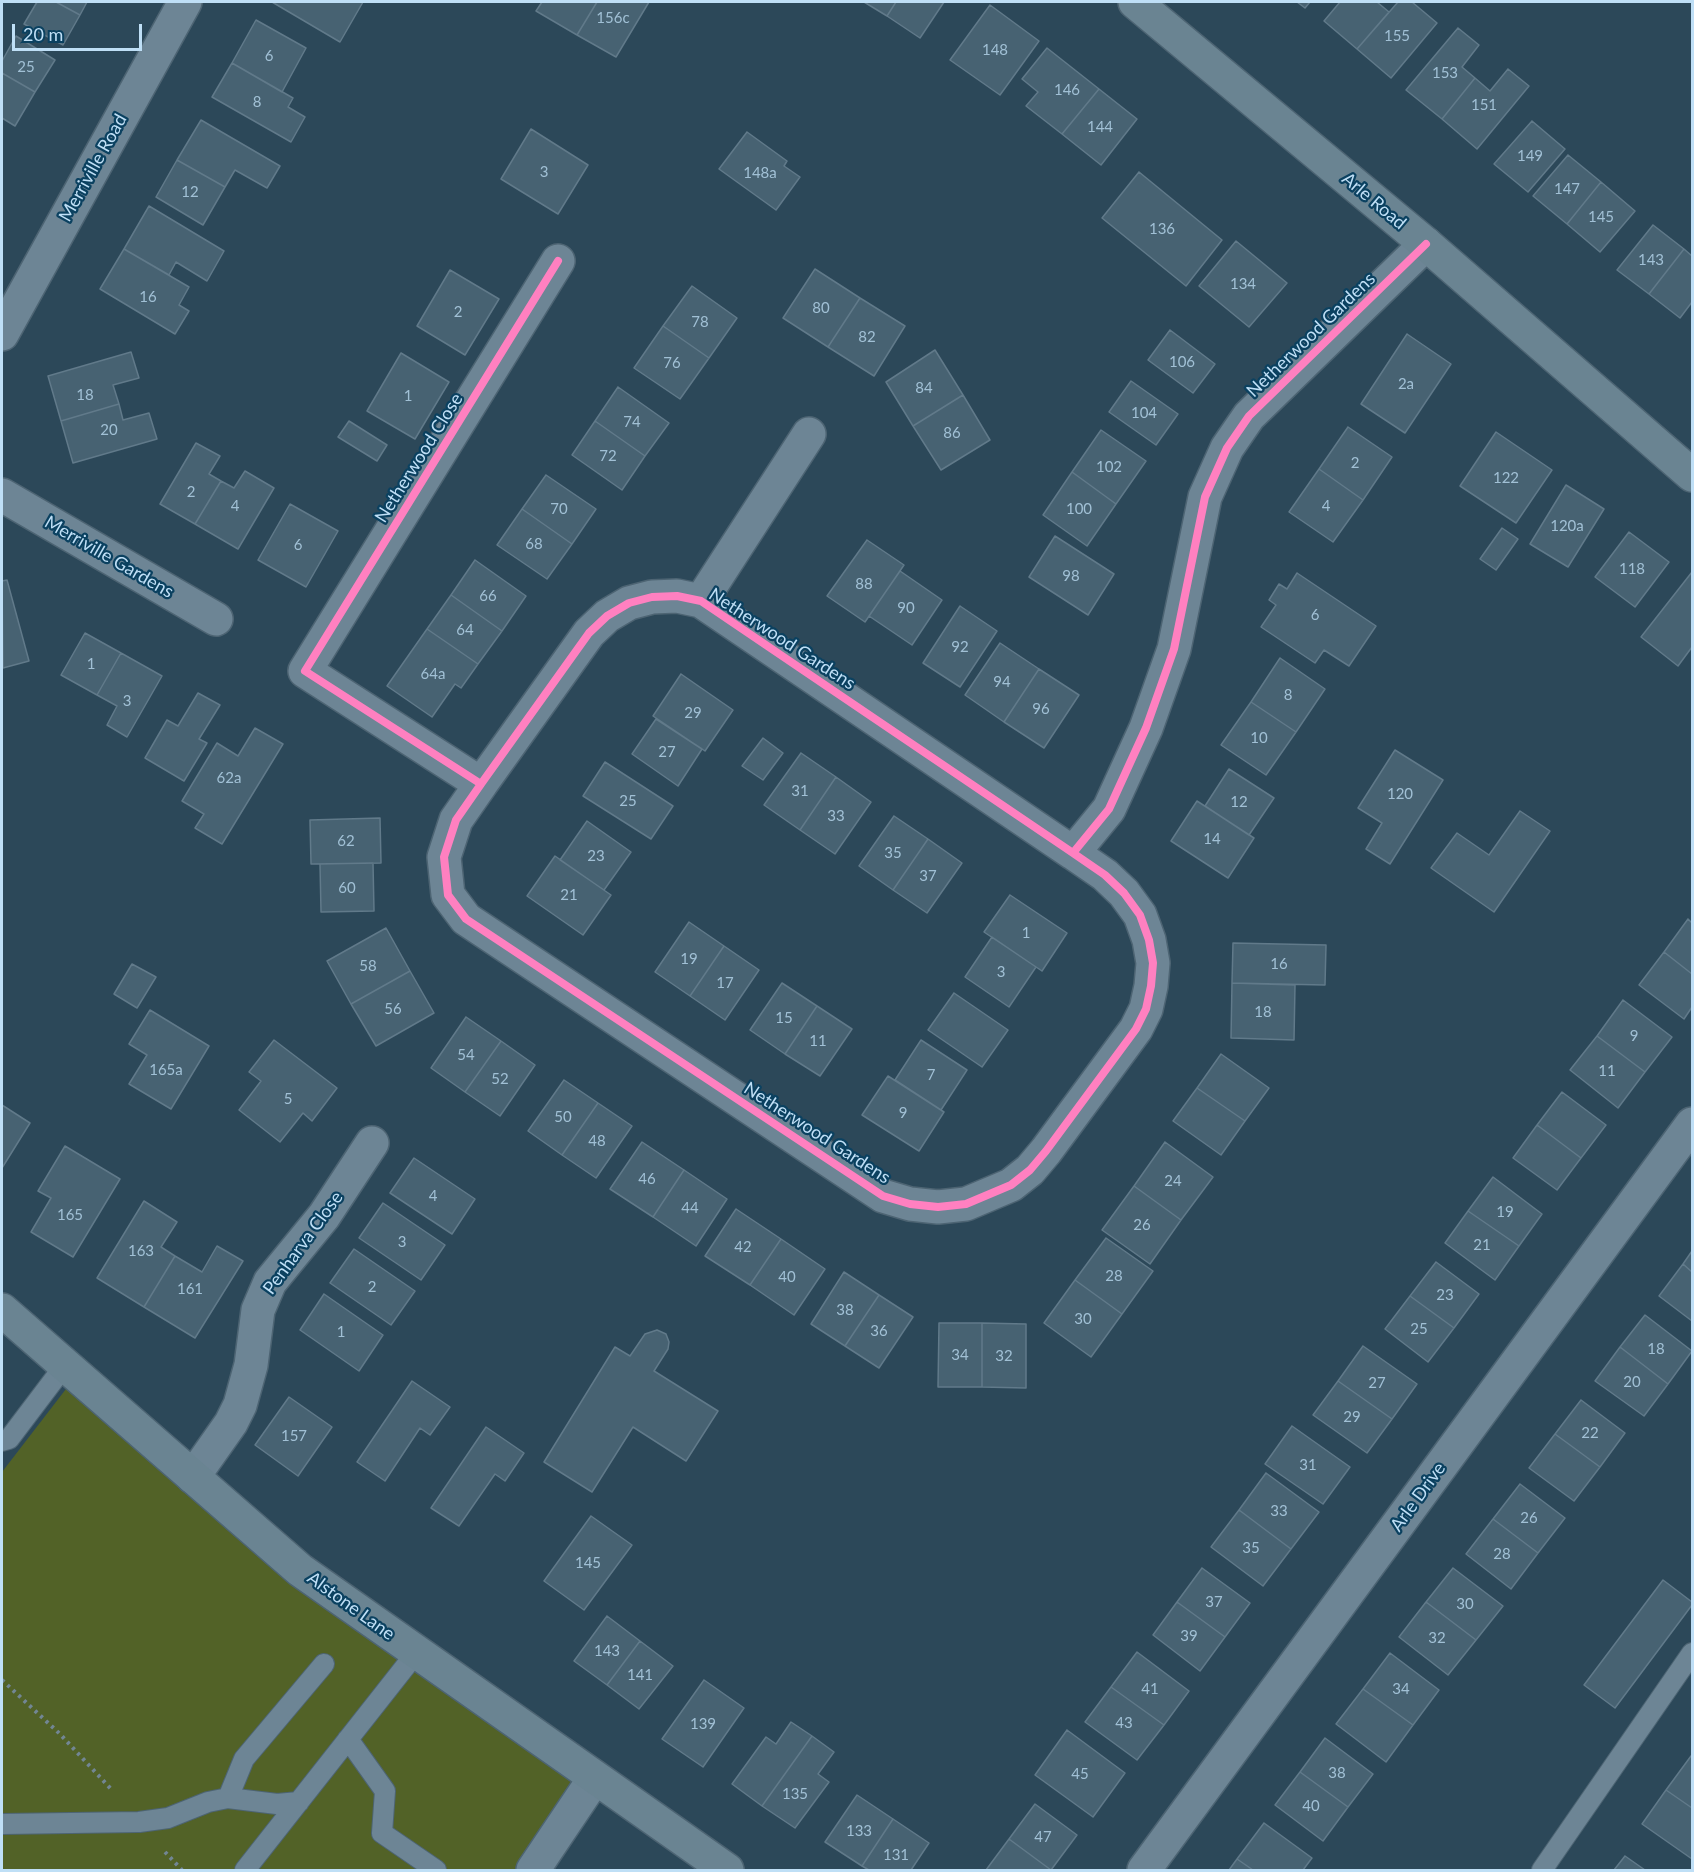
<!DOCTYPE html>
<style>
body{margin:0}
#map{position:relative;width:1694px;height:1872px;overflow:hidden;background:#2c4859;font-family:Lato,sans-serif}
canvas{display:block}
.frame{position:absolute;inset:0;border:3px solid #bfdff6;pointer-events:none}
.scale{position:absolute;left:12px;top:24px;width:130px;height:27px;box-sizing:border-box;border:3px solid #bfdff6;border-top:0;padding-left:8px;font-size:18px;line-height:21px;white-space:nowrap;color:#bfdff6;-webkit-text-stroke:4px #0b4160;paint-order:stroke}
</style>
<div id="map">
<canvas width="1694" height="1872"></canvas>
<div class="frame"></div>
<div class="scale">20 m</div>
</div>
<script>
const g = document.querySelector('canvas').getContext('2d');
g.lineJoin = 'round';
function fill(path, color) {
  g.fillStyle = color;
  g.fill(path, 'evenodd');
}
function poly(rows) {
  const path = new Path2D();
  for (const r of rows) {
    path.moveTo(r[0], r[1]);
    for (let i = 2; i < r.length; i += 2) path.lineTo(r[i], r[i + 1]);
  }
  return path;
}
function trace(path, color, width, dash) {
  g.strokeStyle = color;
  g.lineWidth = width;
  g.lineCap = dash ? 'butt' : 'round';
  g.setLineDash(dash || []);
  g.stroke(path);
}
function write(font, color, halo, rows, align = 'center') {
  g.font = font + ' Lato,sans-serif';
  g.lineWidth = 4.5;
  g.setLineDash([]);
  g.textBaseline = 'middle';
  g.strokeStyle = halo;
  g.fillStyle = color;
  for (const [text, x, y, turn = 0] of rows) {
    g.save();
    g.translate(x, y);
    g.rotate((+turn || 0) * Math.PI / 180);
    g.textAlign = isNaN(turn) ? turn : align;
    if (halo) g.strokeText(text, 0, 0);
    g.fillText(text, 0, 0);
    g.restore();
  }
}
fill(poly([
 [76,1376,594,1779,533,1870,2,1870,2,1472]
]), '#526227');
const building = poly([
 [37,2,56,2,80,15,63,45,24,24,37,2],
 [56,2,87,2,80,15,56,2],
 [272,2,363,2,340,42,272,2],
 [542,2,597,2,577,35,536,11,542,2],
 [597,2,649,2,616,57,577,35,597,2],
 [864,2,896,2,887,16,864,2],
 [896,2,944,2,920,38,887,16,896,2],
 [1297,2,1310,2,1305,8,1297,2],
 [1340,2,1377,2,1389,12,1357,49,1324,21,1340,2],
 [1398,2,1412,2,1437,23,1391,78,1357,49,1398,2],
 [990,5,1039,41,1000,95,950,60,990,5],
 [256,20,306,48,282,92,232,63,256,20],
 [1458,28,1479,45,1462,67,1475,78,1442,119,1406,90,1458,28],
 [16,36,55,60,35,92,2,73,2,61,16,36],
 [1047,48,1099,89,1062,134,1026,106,1038,92,1022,79,1047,48],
 [232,63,293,98,288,107,305,117,291,142,212,97,232,63],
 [1508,69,1529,86,1477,149,1442,119,1475,78,1490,91,1508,69],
 [2,73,35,92,15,126,2,118,2,73],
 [1099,89,1137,119,1101,165,1062,134,1099,89],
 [201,120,280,166,267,188,235,170,225,187,177,160,201,120],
 [1532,121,1565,149,1528,192,1494,164,1532,121],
 [531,129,588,165,558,214,501,179,531,129],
 [747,132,787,161,784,166,800,177,776,210,719,169,747,132],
 [1568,155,1601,182,1567,224,1533,196,1568,155],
 [177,160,225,187,203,225,156,197,177,160],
 [1139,172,1222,240,1186,286,1102,218,1139,172],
 [1601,182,1635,211,1600,252,1567,224,1601,182],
 [149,206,224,251,207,281,176,262,169,275,124,249,149,206],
 [1653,225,1684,249,1649,294,1617,270,1653,225],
 [1236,241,1287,283,1249,327,1199,286,1236,241],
 [124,249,189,287,179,305,189,311,175,334,100,289,124,249],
 [1684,249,1692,256,1692,302,1680,318,1649,294,1684,249],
 [815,269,860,298,828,347,783,318,815,269],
 [450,270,499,299,465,355,417,326,450,270],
 [692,286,737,318,709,358,663,326,692,286],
 [860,298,905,326,874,376,828,347,860,298],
 [663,326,709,358,680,399,634,368,663,326],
 [1170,330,1215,364,1193,393,1148,360,1170,330],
 [1407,334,1451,364,1405,433,1361,404,1407,334],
 [935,350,963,395,913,426,886,382,935,350],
 [131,352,139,378,113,385,119,404,61,421,48,376,131,352],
 [401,353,449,382,415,439,367,411,401,353],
 [1131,381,1178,414,1156,445,1109,412,1131,381],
 [618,387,669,423,645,456,595,421,618,387],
 [963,395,990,440,941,470,913,426,963,395],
 [119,404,123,420,149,413,157,439,73,463,61,421,119,404],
 [349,421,387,445,377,461,338,437,349,421],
 [595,421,645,456,622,490,572,455,595,421],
 [1348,427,1392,457,1363,500,1319,469,1348,427],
 [1101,430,1146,461,1116,504,1072,472,1101,430],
 [1496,432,1552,470,1516,523,1460,486,1496,432],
 [196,443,220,456,209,474,221,481,195,524,160,504,196,443],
 [1319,469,1363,500,1333,542,1289,512,1319,469],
 [245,471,274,488,238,549,195,524,221,481,234,488,245,471],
 [1072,472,1116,504,1087,546,1043,515,1072,472],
 [546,475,596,509,572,544,522,509,546,475],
 [1566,485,1604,509,1568,567,1530,544,1566,485],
 [290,504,338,531,306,587,258,560,290,504],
 [522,509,572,544,547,579,497,545,522,509],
 [1502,528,1518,539,1496,570,1480,559,1502,528],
 [1629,532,1669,562,1635,607,1595,577,1629,532],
 [1055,536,1114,574,1088,615,1029,577,1055,536],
 [867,540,904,565,865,622,827,596,867,540],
 [475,560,526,596,502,631,451,595,475,560],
 [900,571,942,600,912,645,869,616,900,571],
 [1692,572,1692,647,1678,666,1641,637,1692,572],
 [1297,573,1376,626,1349,666,1324,650,1315,663,1261,627,1276,605,1269,600,1279,584,1287,589,1297,573],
 [7,580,29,661,3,668,2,581,7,580],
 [451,595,502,631,478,664,427,629,451,595],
 [960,606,997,631,960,687,923,663,960,606],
 [427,629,478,664,461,688,455,684,432,717,387,686,427,629],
 [85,633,121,653,97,695,61,675,85,633],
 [1000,643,1039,669,1004,722,965,695,1000,643],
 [121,653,162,676,127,737,107,725,117,706,97,695,121,653],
 [1280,658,1325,689,1296,732,1251,702,1280,658],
 [1039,669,1079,695,1044,748,1004,722,1039,669],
 [681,674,733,710,705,751,653,716,681,674],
 [198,693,220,705,199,739,207,743,184,781,145,758,167,720,178,726,198,693],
 [1251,702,1296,732,1266,775,1221,745,1251,702],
 [656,719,702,749,678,786,632,754,656,719],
 [255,728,283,744,222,844,195,828,204,814,182,801,217,743,238,756,255,728],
 [763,738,783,753,763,780,742,766,763,738],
 [1395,750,1443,780,1390,864,1366,849,1382,823,1358,808,1395,750],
 [801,753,836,777,800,830,764,805,801,753],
 [605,762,673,806,651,839,583,796,605,762],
 [1229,769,1274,798,1249,835,1205,806,1229,769],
 [836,777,871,802,835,854,800,830,836,777],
 [1197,801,1254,838,1228,878,1171,841,1197,801],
 [1520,811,1550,831,1494,912,1431,868,1457,833,1489,855,1520,811],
 [894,816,928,839,893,890,859,866,894,816],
 [380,818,381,863,311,864,310,820,380,818],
 [587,821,631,852,604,890,560,860,587,821],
 [928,839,962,863,927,913,893,890,928,839],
 [555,856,611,895,583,935,527,896,555,856],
 [373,863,374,911,321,912,320,864,373,863],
 [1010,895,1067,933,1042,971,984,932,1010,895],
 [1688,919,1692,923,1692,974,1664,952,1688,919],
 [689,922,724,946,690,996,655,972,689,922],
 [386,928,410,971,351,1004,327,961,386,928],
 [992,937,1036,967,1009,1007,965,977,992,937],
 [1233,943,1326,945,1325,985,1232,983,1233,943],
 [724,946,759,970,725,1020,690,996,724,946],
 [1664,952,1692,974,1692,1007,1684,1019,1639,985,1664,952],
 [132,964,156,977,137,1008,114,994,132,964],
 [410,971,434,1013,376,1046,351,1004,410,971],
 [782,983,817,1006,785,1054,750,1030,782,983],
 [1232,983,1295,985,1294,1040,1231,1038,1232,983],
 [954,993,1008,1030,982,1067,928,1030,954,993],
 [1623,1000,1672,1037,1645,1072,1597,1036,1623,1000],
 [817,1006,852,1029,820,1076,785,1054,817,1006],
 [150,1010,209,1046,171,1109,129,1084,147,1055,129,1044,150,1010],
 [466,1017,501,1041,465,1092,431,1068,466,1017],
 [1597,1036,1645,1072,1618,1108,1570,1070,1597,1036],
 [274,1040,337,1088,312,1121,303,1113,280,1142,239,1110,261,1081,249,1072,274,1040],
 [921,1040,967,1070,941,1110,895,1080,921,1040],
 [501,1041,535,1065,500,1116,465,1092,501,1041],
 [1221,1054,1269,1088,1245,1121,1197,1088,1221,1054],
 [888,1076,944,1112,919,1151,862,1115,888,1076],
 [564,1080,598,1103,562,1155,528,1131,564,1080],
 [1197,1088,1245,1121,1221,1155,1173,1121,1197,1088],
 [1562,1092,1606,1125,1581,1158,1537,1125,1562,1092],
 [598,1103,632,1126,596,1178,562,1155,598,1103],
 [2,1105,30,1123,2,1168,2,1105],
 [1537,1125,1581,1158,1557,1190,1513,1158,1537,1125],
 [642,1142,684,1170,653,1217,610,1189,642,1142],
 [1165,1142,1213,1177,1181,1220,1134,1186,1165,1142],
 [65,1146,120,1179,73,1257,31,1232,51,1198,38,1191,65,1146],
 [414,1158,475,1199,452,1234,390,1193,414,1158],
 [684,1170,727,1199,696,1246,653,1217,684,1170],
 [1493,1177,1542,1214,1519,1246,1468,1211,1493,1177],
 [1134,1186,1181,1220,1150,1264,1102,1230,1134,1186],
 [144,1201,177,1222,161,1247,175,1256,144,1307,97,1278,144,1201],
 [383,1203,445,1245,421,1280,359,1238,383,1203],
 [736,1209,781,1239,750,1285,705,1256,736,1209],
 [1468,1211,1519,1246,1495,1280,1445,1243,1468,1211],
 [1106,1238,1153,1271,1122,1314,1075,1280,1106,1238],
 [781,1239,825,1269,794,1315,750,1285,781,1239],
 [217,1246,243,1261,195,1338,144,1307,175,1256,202,1272,217,1246],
 [354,1249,415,1291,391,1325,330,1283,354,1249],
 [1692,1251,1692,1272,1683,1264,1692,1251],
 [1436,1262,1479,1294,1454,1328,1410,1296,1436,1262],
 [1683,1264,1692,1272,1692,1321,1659,1296,1683,1264],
 [844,1272,879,1295,845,1346,811,1324,844,1272],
 [1075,1280,1122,1314,1091,1357,1044,1323,1075,1280],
 [324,1294,383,1335,359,1371,300,1330,324,1294],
 [879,1295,913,1317,879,1368,845,1346,879,1295],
 [1410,1296,1454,1328,1428,1362,1385,1329,1410,1296],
 [1645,1315,1692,1351,1668,1384,1620,1347,1645,1315],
 [939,1323,982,1323,982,1387,938,1387,939,1323],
 [982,1323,1026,1324,1026,1388,982,1387,982,1323],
 [657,1330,666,1334,669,1342,668,1349,654,1371,718,1411,686,1461,633,1427,592,1492,544,1462,615,1347,630,1356,645,1334,657,1330],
 [1363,1346,1417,1384,1392,1419,1338,1381,1363,1346],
 [1620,1347,1668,1384,1644,1416,1595,1381,1620,1347],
 [412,1381,450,1407,430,1435,420,1428,385,1481,357,1462,412,1381],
 [1338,1381,1392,1419,1367,1453,1313,1415,1338,1381],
 [289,1397,332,1427,298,1476,255,1445,289,1397],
 [1581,1400,1625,1433,1600,1467,1555,1434,1581,1400],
 [1292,1426,1350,1467,1323,1504,1265,1464,1292,1426],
 [486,1427,524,1453,505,1481,495,1474,459,1526,431,1508,486,1427],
 [1555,1434,1600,1467,1574,1501,1529,1468,1555,1434],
 [1266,1473,1319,1512,1291,1549,1239,1510,1266,1473],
 [1520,1484,1565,1518,1538,1553,1493,1519,1520,1484],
 [1239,1510,1291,1549,1263,1586,1211,1547,1239,1510],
 [591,1516,632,1545,584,1610,544,1581,591,1516],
 [1493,1519,1538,1553,1511,1589,1466,1554,1493,1519],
 [1202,1568,1250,1603,1225,1637,1177,1602,1202,1568],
 [1453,1568,1503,1606,1476,1640,1426,1602,1453,1568],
 [1663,1580,1692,1602,1692,1605,1615,1708,1584,1685,1663,1580],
 [1177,1602,1225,1637,1200,1671,1153,1635,1177,1602],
 [1426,1602,1476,1640,1448,1675,1399,1637,1426,1602],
 [607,1616,640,1641,607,1685,574,1661,607,1616],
 [640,1641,673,1666,639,1709,607,1685,640,1641],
 [1137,1652,1189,1691,1164,1725,1111,1687,1137,1652],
 [1390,1653,1439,1690,1413,1725,1363,1689,1390,1653],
 [704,1680,744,1708,703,1767,662,1739,704,1680],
 [1111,1687,1164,1725,1137,1760,1085,1722,1111,1687],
 [1363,1689,1413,1725,1386,1762,1336,1724,1363,1689],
 [791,1722,812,1736,762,1806,732,1784,766,1737,776,1744,791,1722],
 [1067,1730,1125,1773,1093,1817,1035,1775,1067,1730],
 [812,1736,834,1752,818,1774,829,1782,795,1828,762,1806,812,1736],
 [1325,1738,1373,1774,1348,1807,1300,1772,1325,1738],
 [1691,1756,1692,1757,1692,1808,1666,1790,1691,1756],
 [1300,1772,1348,1807,1323,1841,1275,1805,1300,1772],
 [1666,1790,1692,1808,1692,1859,1642,1824,1666,1790],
 [857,1795,893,1819,862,1866,825,1842,857,1795],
 [1035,1804,1077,1835,1051,1870,1009,1839,1035,1804],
 [893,1819,929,1843,911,1870,869,1870,862,1866,893,1819],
 [1264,1823,1312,1858,1303,1870,1253,1870,1237,1859,1264,1823],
 [1009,1839,1051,1870,986,1870,1009,1839],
 [1625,1856,1645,1870,1614,1870,1625,1856],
 [1237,1859,1253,1870,1229,1870,1237,1859]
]);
fill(building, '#476272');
trace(building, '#617a8a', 1.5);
const lane = poly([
 [2,1441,9,1439,65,1365],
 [348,1739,385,1791,382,1833,436,1870],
 [228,1798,244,1759,324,1664],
 [2,1824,139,1822,168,1818,208,1802,228,1798,277,1804,299,1802],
 [245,1870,416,1653],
 [1542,1870,1692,1653]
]);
const street = poly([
 [558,261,305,671,481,784,589,633,607,616,629,603,652,597,677,596,701,601,1073,853],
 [2,334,185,2],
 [2,495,216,619],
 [701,601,809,434],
 [481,784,456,820,444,857,448,895,466,919,883,1196,910,1204,938,1207,966,1204,1011,1185,1030,1170,1046,1151,1136,1029,1146,1009,1151,986,1153,963,1149,940,1140,915,1124,893,1105,875,1073,853,1109,809,1146,728,1174,649,1205,497,1227,448,1249,416,1426,244],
 [193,1477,231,1423,240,1405,251,1365,258,1310,270,1282,324,1216,372,1143],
 [533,1870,594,1779],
 [1144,1870,1692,1124]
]);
const secondary = poly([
 [1135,2,1426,244,1692,475],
 [2,1310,300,1570,727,1870]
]);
trace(lane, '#4d6473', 22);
trace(street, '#4d6473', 36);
trace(secondary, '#4d6473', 36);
trace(poly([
 [2,1680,60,1734,111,1789],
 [165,1852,182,1870]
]), '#728694', 4, [3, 4.5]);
trace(lane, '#6d8595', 20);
trace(street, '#6d8595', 33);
trace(secondary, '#6a8492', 33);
trace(poly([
 [558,261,305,671,481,784,589,633,607,616,629,603,652,597,677,596,701,601,1073,853],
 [481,784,456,820,444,857,448,895,466,919,883,1196,910,1204,938,1207,966,1204,1011,1185,1030,1170,1046,1151,1136,1029,1146,1009,1151,986,1153,963,1149,940,1140,915,1124,893,1105,875,1073,853,1109,809,1146,728,1174,649,1205,497,1227,448,1249,416,1426,244]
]), '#ff80c0', 8);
write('15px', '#a1c0d5', null, [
 ["156c",613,18],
 ["155",1397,36],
 ["148",995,50],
 ["6",269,56],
 ["25",26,67],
 ["153",1445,73],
 ["146",1067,90],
 ["8",257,102],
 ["151",1484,105],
 ["144",1100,127],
 ["149",1530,156],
 ["3",544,172],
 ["148a",760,173],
 ["147",1567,189],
 ["12",190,192],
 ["145",1601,217],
 ["136",1162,229],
 ["143",1651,260],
 ["134",1243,284],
 ["16",148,297],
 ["80",821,308],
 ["2",458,312],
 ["78",700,322],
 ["82",867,337],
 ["106",1182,362],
 ["76",672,363],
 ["2a",1406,384],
 ["84",924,388],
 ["18",85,395],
 ["1",408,396],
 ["104",1144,413],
 ["74",632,422],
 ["20",109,430],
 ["86",952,433],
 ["72",608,456],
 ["2",1355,463],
 ["102",1109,467],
 ["122",1506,478],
 ["2",191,492],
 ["4",235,506],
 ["4",1326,506],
 ["70",559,509],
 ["100",1079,509],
 ["120a",1567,526],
 ["68",534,544],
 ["6",298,545],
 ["118",1632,569],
 ["98",1071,576],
 ["88",864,584],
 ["66",488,596],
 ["90",906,608],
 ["6",1315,615],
 ["64",465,630],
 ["92",960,647],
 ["1",91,664],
 ["64a",433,674],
 ["94",1002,682],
 ["8",1288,695],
 ["3",127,701],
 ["96",1041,709],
 ["29",693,713],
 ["10",1259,738],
 ["27",667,752],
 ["62a",229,778],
 ["31",800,791],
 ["120",1400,794],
 ["25",628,801],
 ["12",1239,802],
 ["33",836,816],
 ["14",1212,839],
 ["62",346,841],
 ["35",893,853],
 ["23",596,856],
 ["37",928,876],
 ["60",347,888],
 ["21",569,895],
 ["1",1026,933],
 ["19",689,959],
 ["16",1279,964],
 ["58",368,966],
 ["3",1001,972],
 ["17",725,983],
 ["56",393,1009],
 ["18",1263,1012],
 ["15",784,1018],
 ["9",1634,1036],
 ["11",818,1041],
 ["54",466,1055],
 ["165a",166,1070],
 ["11",1607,1071],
 ["7",931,1075],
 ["52",500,1079],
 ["5",288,1099],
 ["9",903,1113],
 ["50",563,1117],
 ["48",597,1141],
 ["46",647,1179],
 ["24",1173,1181],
 ["4",433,1196],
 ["44",690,1208],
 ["19",1505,1212],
 ["165",70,1215],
 ["26",1142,1225],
 ["3",402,1242],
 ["21",1482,1245],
 ["42",743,1247],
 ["163",141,1251],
 ["28",1114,1276],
 ["40",787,1277],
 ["2",372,1287],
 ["161",190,1289],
 ["23",1445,1295],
 ["38",845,1310],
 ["30",1083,1319],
 ["25",1419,1329],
 ["36",879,1331],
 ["1",341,1332],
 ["18",1656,1349],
 ["34",960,1355],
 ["32",1004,1356],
 ["20",1632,1382],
 ["27",1377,1383],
 ["29",1352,1417],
 ["22",1590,1433],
 ["157",294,1436],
 ["31",1308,1465],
 ["33",1279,1511],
 ["26",1529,1518],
 ["35",1251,1548],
 ["28",1502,1554],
 ["145",588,1563],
 ["37",1214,1602],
 ["30",1465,1604],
 ["39",1189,1636],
 ["32",1437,1638],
 ["143",607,1651],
 ["141",640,1675],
 ["41",1150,1689],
 ["34",1401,1689],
 ["43",1124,1723],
 ["139",703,1724],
 ["38",1337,1773],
 ["45",1080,1774],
 ["135",795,1794],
 ["40",1311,1806],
 ["133",859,1831],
 ["47",1043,1837],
 ["131",896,1855]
]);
write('18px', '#bfdff6', '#0b4160', [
 ["Merriville Road",93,168,-61],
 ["Arle Road",1374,201,40],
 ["Netherwood Gardens",1311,335,-44],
 ["Netherwood Close",419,458,-58],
 ["Merriville Gardens",109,557,30],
 ["Netherwood Gardens",782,639,33],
 ["Netherwood Gardens",817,1133,33],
 ["Penharva Close",303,1243,-54],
 ["Arle Drive",1418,1497,-54],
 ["Alstone Lane",351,1606,36]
]);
</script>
